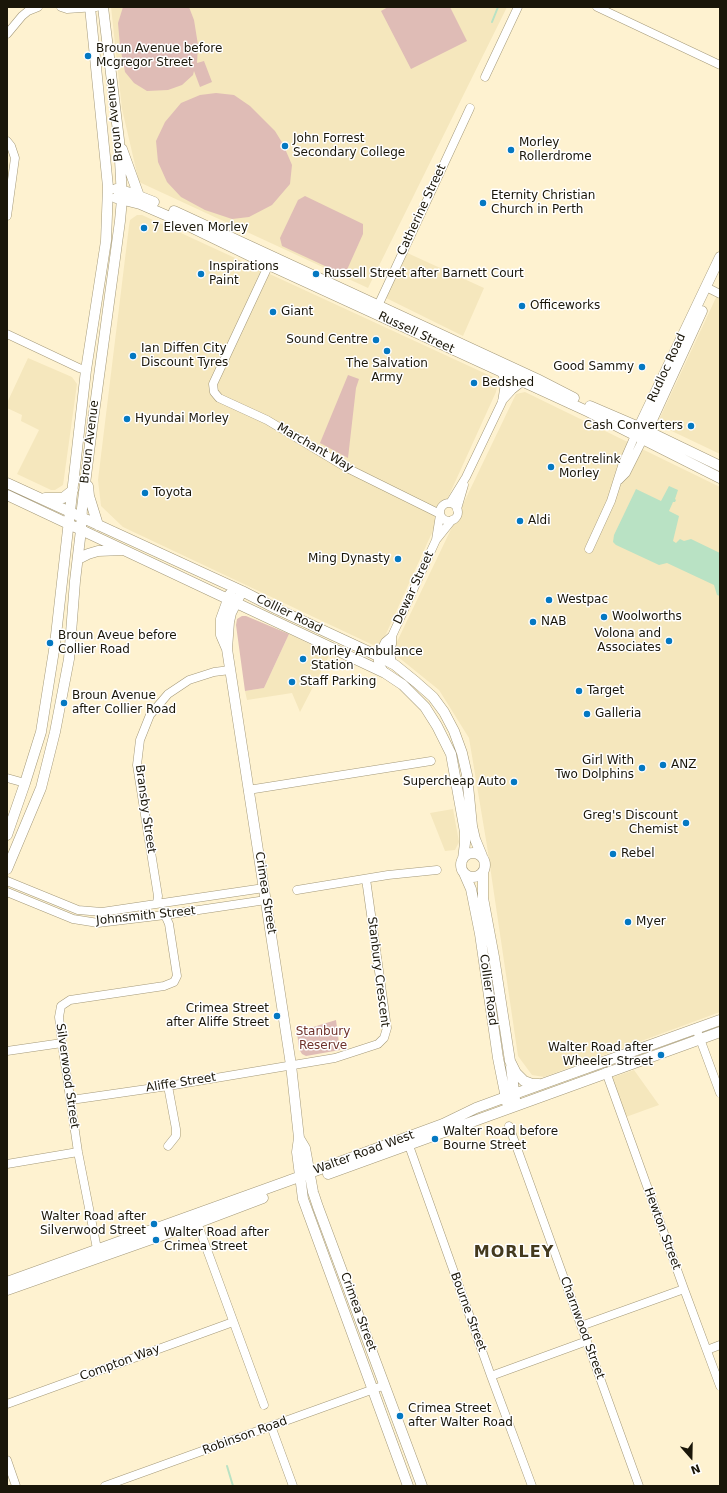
<!DOCTYPE html>
<style>
body{margin:0}
#map{position:relative;width:727px;height:1493px;overflow:hidden;background:#fef2d0;font-family:"DejaVu Sans",sans-serif}
canvas{display:block}
.frame{position:absolute;inset:0;border:8px solid #1a1609;pointer-events:none}
.north{position:absolute;left:671px;top:1437px;width:40px;height:40px;-webkit-text-stroke:3px #fff;paint-order:stroke;rotate:160deg;font-size:11px;font-weight:700;line-height:16px;text-align:center;color:#1a1609}
.north::after{content:'';display:block;margin:auto;width:14px;height:18px;background:#1a1609;clip-path:polygon(50% 0,100% 100%,50% 72%,0 100%)}
</style>
<div id="map">
<canvas width="727" height="1493"></canvas>
<div class="frame"></div>
<div class="north">N</div>
</div>
<script>
const g = document.querySelector('canvas').getContext('2d');
g.lineJoin = 'round';
function fill(path, color) {
  g.fillStyle = color;
  g.fill(path, 'evenodd');
}
function poly(rows) {
  const path = new Path2D();
  for (const r of rows) {
    if (r.length === 3) {
      path.moveTo(r[0] + r[2], r[1]);
      path.arc(r[0], r[1], r[2], 0, 2 * Math.PI);
      continue;
    }
    path.moveTo(r[0], r[1]);
    for (let i = 2; i < r.length; i += 2) path.lineTo(r[i], r[i + 1]);
  }
  return path;
}
function trace(path, color, width, dash) {
  g.strokeStyle = color;
  g.lineWidth = width;
  g.lineCap = dash ? 'butt' : 'round';
  g.setLineDash(dash || []);
  g.stroke(path);
}
function write(font, color, halo, rows, align = 'center') {
  g.font = font + ' "DejaVu Sans",sans-serif';
  g.lineWidth = 3;
  g.setLineDash([]);
  g.textBaseline = 'middle';
  g.strokeStyle = halo;
  g.fillStyle = color;
  for (const [text, x, y, turn = 0] of rows) {
    g.save();
    g.translate(x, y);
    g.rotate((+turn || 0) * Math.PI / 180);
    g.textAlign = isNaN(turn) ? turn : align;
    if (halo) g.strokeText(text, 0, 0);
    g.fillText(text, 0, 0);
    g.restore();
  }
}
fill(poly([
 [111,7,507,7,368,288,139,182,122,109],
 [137,215,142,215,495,378,497,386,496,392,386,634,380,643,373,645,123,527,101,506,98,480,129,226,130,220],
 [403,251,484,288,463,336,382,296],
 [720,289,720,454,657,424],
 [28,358,72,377,77,384,64,478,63,485,55,490,51,490,17,474,39,430,21,421,22,415,7,408,7,403],
 [525,392,720,487,720,1012,544,1077,532,1075,518,1056,487,846,469,738,439,690,392,652,516,394],
 [289,634,330,654,300,712,292,693,247,700,245,691,264,688],
 [453,809,459,842,455,850,445,851,430,813],
 [634,1070,659,1105,623,1118,608,1079]
]), '#f5e7bd');
fill(poly([
 [123,7,189,7,194,20,198,45,197,63,204,61,212,82,200,87,194,71,193,75,182,85,168,90,147,91,134,83,125,72,120,46,118,23],
 [388,7,450,7,467,41,411,69,381,11],
 [216,93,234,95,250,106,275,131,283,144,292,165,290,184,272,205,249,217,232,219,205,210,181,197,167,182,158,162,156,141,165,122,181,103,200,95],
 [305,196,363,224,363,234,346,272,340,273,282,246,280,238,298,200],
 [348,375,359,379,356,388,348,458,320,443],
 [242,616,246,616,289,634,264,688,245,691,236,625,237,619],
 [336,1020,340,1050,306,1056,302,1054,299,1049,297,1032]
]), '#dfbcb6');
fill(poly([
 [669,486,678,490,675,499,676,500,675,502,673,502,669,511,679,516,673,541,676,543,680,539,684,541,691,539,720,553,720,596,717,595,714,585,667,563,659,565,616,545,613,542,614,535,636,489,661,501]
]), '#b9e2c4');
trace(poly([
 [492,22,498,7],
 [227,1466,233,1486]
]), '#b9e2c4', 2);
const minor = poly([
 [61,7,67,9,96,7],
 [597,7,720,65],
 [7,34,22,16,28,11,38,7],
 [485,77,518,7],
 [7,141,11,146,15,158,7,216],
 [271,260,213,384,214,392,219,398,267,420,347,468,440,514],
 [706,287,720,294],
 [376,310,470,108],
 [7,334,79,368,86,370],
 [502,401,512,390,522,382],
 [619,480,626,473,645,435],
 [450,503,466,477,502,402,505,383,502,373],
 [449,512,9],
 [457,509,464,485],
 [436,540,440,515],
 [589,549,611,501,623,463,637,431],
 [392,636,392,644,390,650,392,664],
 [385,673,378,662,378,656,385,642,392,636,436,540,452,520],
 [7,778,25,783],
 [248,790,431,761],
 [7,881,78,910,102,912,264,888],
 [297,890,388,875,437,870],
 [7,892,73,919,98,923,165,915,266,900],
 [157,903,158,896,137,765,140,740,150,715,168,694,189,680,214,672,230,670],
 [696,1028,720,1093],
 [7,1051,62,1043],
 [606,1072,684,1289,720,1386],
 [71,1100,168,1086,335,1058,378,1044,384,1038,387,1028,366,879],
 [509,1126,639,1486],
 [407,1140,491,1376,532,1486],
 [168,1146,176,1136,176,1129,168,1086],
 [7,1164,78,1152],
 [195,1217,264,1405],
 [98,1254,78,1152,62,1043,59,1017,61,1006,70,1000,164,986,174,982,177,976,169,924,165,915],
 [581,1326,684,1289],
 [707,1350,720,1345],
 [491,1376,587,1341],
 [7,1404,233,1322],
 [271,1426,293,1486],
 [7,1460,16,1486],
 [105,1486,385,1385]
]);
const major = poly([
 [122,149,139,196],
 [116,189,131,193,154,202],
 [116,198,140,204,170,217,269,265,589,412,720,478],
 [174,211,537,379,574,398],
 [590,406,639,427,720,466],
 [639,427,720,257],
 [647,431,702,311],
 [7,483,242,591,277,609,378,656,395,665,416,682,433,697,444,712,454,731,462,753,467,775,472,826,475,839,482,856],
 [88,486,89,496,98,525],
 [7,495,385,673,403,685,425,707,437,726,451,754,465,832,465,843,463,859],
 [45,498,63,498,73,490],
 [78,559,88,554,98,551,122,550],
 [242,591,231,613,229,622,227,649,291,1065,299,1138,297,1152,303,1199,408,1486],
 [227,649,221,635,221,619,230,594],
 [7,835,25,783,41,732,55,644,86,370,106,241,108,187,90,7],
 [473,865,12],
 [7,869,41,788,55,732,69,659,75,581,81,530,82,508,92,428,120,221,122,199,119,140,103,7],
 [483,872,483,898,494,957,510,1061,516,1073,524,1081,532,1084,539,1084],
 [464,873,471,889,480,934,498,1058,507,1103],
 [511,1067,515,1099],
 [299,1138,305,1148,313,1192,318,1207,422,1486],
 [328,1174,720,1032],
 [7,1282,285,1182,443,1124,476,1108,506,1097,720,1020],
 [7,1290,197,1223,263,1198]
]);
trace(minor, '#a49979', 9);
trace(major, '#a49979', 11);
trace(minor, '#fff', 8);
trace(major, '#fff', 10);
for (const [x, y, r, color] of [
 [88,56,4,"#0478c2"],
 [285,146,4,"#0478c2"],
 [511,150,4,"#0478c2"],
 [483,203,4,"#0478c2"],
 [144,228,4,"#0478c2"],
 [201,274,4,"#0478c2"],
 [316,274,4,"#0478c2"],
 [522,306,4,"#0478c2"],
 [273,312,4,"#0478c2"],
 [376,340,4,"#0478c2"],
 [387,351,4,"#0478c2"],
 [133,356,4,"#0478c2"],
 [642,367,4,"#0478c2"],
 [474,383,4,"#0478c2"],
 [127,419,4,"#0478c2"],
 [691,426,4,"#0478c2"],
 [551,467,4,"#0478c2"],
 [145,493,4,"#0478c2"],
 [520,521,4,"#0478c2"],
 [398,559,4,"#0478c2"],
 [549,600,4,"#0478c2"],
 [604,617,4,"#0478c2"],
 [533,622,4,"#0478c2"],
 [669,641,4,"#0478c2"],
 [50,643,4,"#0478c2"],
 [303,659,4,"#0478c2"],
 [292,682,4,"#0478c2"],
 [579,691,4,"#0478c2"],
 [64,703,4,"#0478c2"],
 [587,714,4,"#0478c2"],
 [663,765,4,"#0478c2"],
 [642,768,4,"#0478c2"],
 [514,782,4,"#0478c2"],
 [686,823,4,"#0478c2"],
 [613,854,4,"#0478c2"],
 [628,922,4,"#0478c2"],
 [277,1016,4,"#0478c2"],
 [661,1055,4,"#0478c2"],
 [435,1139,4,"#0478c2"],
 [154,1224,4,"#0478c2"],
 [156,1240,4,"#0478c2"],
 [400,1416,4,"#0478c2"]
]) {
  const dot = new Path2D();
  dot.arc(x, y, r, 0, 2 * Math.PI);
  g.fillStyle = color;
  g.fill(dot);
  trace(dot, '#fff', 1.5);
}
write('12px', '#1a1609', '#fff', [
 ["Broun Avenue before",96,49],
 ["Mcgregor Street",96,63],
 ["John Forrest",293,139],
 ["Secondary College",293,153],
 ["Morley",519,143],
 ["Rollerdrome",519,157],
 ["Eternity Christian",491,196],
 ["Church in Perth",491,210],
 ["7 Eleven Morley",152,228],
 ["Inspirations",209,267],
 ["Paint",209,281],
 ["Russell Street after Barnett Court",324,274],
 ["Officeworks",530,306],
 ["Giant",281,312],
 ["Sound Centre",368,340,"right"],
 ["Ian Diffen City",141,349],
 ["Discount Tyres",141,363],
 ["The Salvation",387,364,"center"],
 ["Army",387,378,"center"],
 ["Good Sammy",634,367,"right"],
 ["Bedshed",482,383],
 ["Hyundai Morley",135,419],
 ["Cash Converters",683,426,"right"],
 ["Centrelink",559,460],
 ["Morley",559,474],
 ["Toyota",153,493],
 ["Aldi",528,521],
 ["Ming Dynasty",390,559,"right"],
 ["Westpac",557,600],
 ["Woolworths",612,617],
 ["NAB",541,622],
 ["Volona and",661,634,"right"],
 ["Associates",661,648,"right"],
 ["Broun Aveue before",58,636],
 ["Collier Road",58,650],
 ["Morley Ambulance",311,652],
 ["Station",311,666],
 ["Staff Parking",300,682],
 ["Target",587,691],
 ["Broun Avenue",72,696],
 ["after Collier Road",72,710],
 ["Galleria",595,714],
 ["Girl With",634,761,"right"],
 ["Two Dolphins",634,775,"right"],
 ["ANZ",671,765],
 ["Supercheap Auto",506,782,"right"],
 ["Greg's Discount",678,816,"right"],
 ["Chemist",678,830,"right"],
 ["Rebel",621,854],
 ["Myer",636,922],
 ["Crimea Street",269,1009,"right"],
 ["after Aliffe Street",269,1023,"right"],
 ["Walter Road after",653,1048,"right"],
 ["Wheeler Street",653,1062,"right"],
 ["Walter Road before",443,1132],
 ["Bourne Street",443,1146],
 ["Walter Road after",146,1217,"right"],
 ["Silverwood Street",146,1231,"right"],
 ["Walter Road after",164,1233],
 ["Crimea Street",164,1247],
 ["Crimea Street",408,1409],
 ["after Walter Road",408,1423]
], 'left');
write('12px', '#1a1609', '#fff', [
 ["Broun Avenue",115,120,-96],
 ["Catherine Street",422,210,-65],
 ["Russell Street",416,333,25],
 ["Rudloc Road",667,368,-65],
 ["Broun Avenue",90,442,-83],
 ["Marchant Way",315,448,30],
 ["Dewar Street",414,588,-65],
 ["Collier Road",289,614,26],
 ["Bransby Street",145,809,82],
 ["Crimea Street",265,893,81],
 ["Johnsmith Street",146,916,-6],
 ["Stanbury Crescent",378,972,83],
 ["Collier Road",488,990,82],
 ["Silverwood Street",67,1076,82],
 ["Aliffe Street",181,1083,-9],
 ["Walter Road West",364,1153,-20],
 ["Hewton Street",662,1229,70],
 ["Crimea Street",358,1312,70],
 ["Bourne Street",468,1312,70],
 ["Charnwood Street",582,1328,70],
 ["Compton Way",120,1363,-20],
 ["Robinson Road",245,1436,-20]
]);
write('12px', '#6e312a', '#fff', [
 ["Stanbury",323,1032],
 ["Reserve",323,1046]
]);
g.letterSpacing = '1px';
write('bold 16px', '#443a1e', '#fff', [
 ["MORLEY",514,1253]
]);
g.letterSpacing = '0px';
</script>
